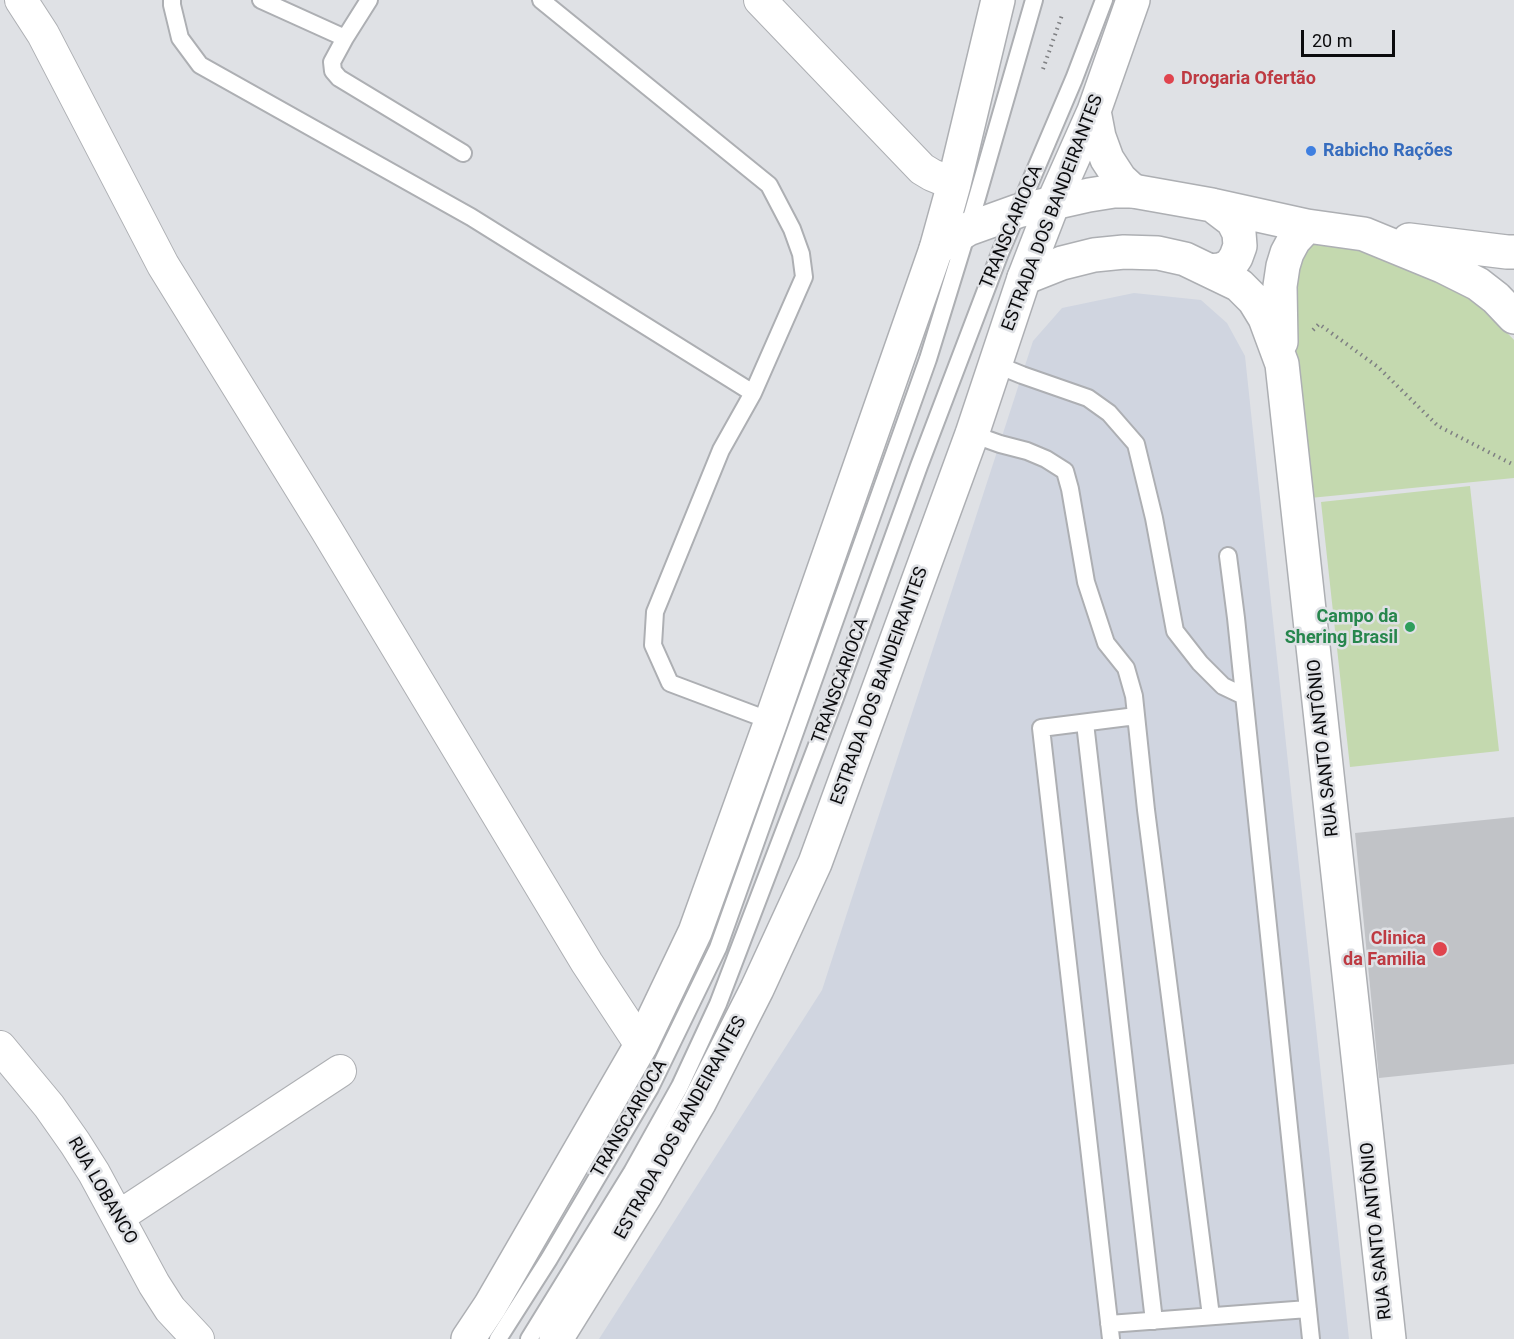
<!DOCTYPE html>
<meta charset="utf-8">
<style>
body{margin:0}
#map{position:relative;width:1514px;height:1339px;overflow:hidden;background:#dfe1e5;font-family:Roboto,sans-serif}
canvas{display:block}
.scale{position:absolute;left:1301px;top:30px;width:94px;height:27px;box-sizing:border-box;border:3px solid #0b0b0d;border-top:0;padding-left:8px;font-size:18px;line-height:21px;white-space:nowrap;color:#0b0b0d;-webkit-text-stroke:4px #dfe1e5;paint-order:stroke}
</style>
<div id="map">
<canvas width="1514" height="1339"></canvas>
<div class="scale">20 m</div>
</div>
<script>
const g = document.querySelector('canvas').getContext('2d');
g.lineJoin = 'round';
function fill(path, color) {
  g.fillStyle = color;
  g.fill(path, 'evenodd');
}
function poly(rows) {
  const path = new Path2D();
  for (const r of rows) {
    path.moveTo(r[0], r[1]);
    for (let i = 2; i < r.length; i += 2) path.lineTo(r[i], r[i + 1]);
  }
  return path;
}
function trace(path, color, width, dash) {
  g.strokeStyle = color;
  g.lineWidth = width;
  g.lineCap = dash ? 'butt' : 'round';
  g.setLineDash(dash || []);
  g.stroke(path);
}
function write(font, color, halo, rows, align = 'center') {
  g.font = font + ' Roboto,sans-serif';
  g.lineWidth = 5;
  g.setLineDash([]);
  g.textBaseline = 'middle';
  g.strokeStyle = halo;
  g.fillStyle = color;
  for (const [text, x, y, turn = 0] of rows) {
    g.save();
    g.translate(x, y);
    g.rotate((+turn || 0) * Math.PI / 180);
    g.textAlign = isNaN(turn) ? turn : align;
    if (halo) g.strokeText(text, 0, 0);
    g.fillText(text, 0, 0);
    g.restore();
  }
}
fill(poly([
 [1134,293,1201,300,1227,323,1245,356,1349,1339,599,1339,822,990,1033,341,1062,308]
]), '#d0d5e0');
fill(poly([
 [1315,236,1365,250,1425,274,1479,303,1514,340,1514,478,1310,498,1289,353,1295,261],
 [1470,486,1499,751,1350,767,1321,502]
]), '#c4d9af');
fill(poly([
 [1514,817,1514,1064,1379,1078,1355,833]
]), '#c1c3c7');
const service = poly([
 [172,0,172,5,180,38,200,65,471,217,753,393,721,450,655,612,653,645,670,683,771,721],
 [261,0,345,38],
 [369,0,345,38,332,62,333,71,339,78,463,153],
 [541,0,769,185,792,229,801,254,804,277,753,393],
 [995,364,1022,375,1088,398,1109,413,1136,444,1154,518,1175,631,1200,663,1223,686,1244,696],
 [972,434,1000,444,1027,451,1046,459,1065,471,1070,489,1086,582,1106,643,1126,668,1134,696,1146,810,1211,1316],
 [1228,556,1236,618,1311,1339],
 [1085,723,1154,1321],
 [1109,1324,1308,1309],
 [498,1339,549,1259,650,1088,718,948,928,359,968,229,1034,0],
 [529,1339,632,1172,680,1086,718,1004,835,698,919,466,1000,253,1074,79,1104,0],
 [1111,1339,1041,728,1136,716]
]);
const minor = poly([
 [21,0,43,34,163,265,326,529,587,963,641,1045],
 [760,0,922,169,932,175,954,184],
 [0,1047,49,1106,75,1143,94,1173,154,1284,170,1309,198,1339],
 [118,1217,340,1071]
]);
const tertiary = poly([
 [1409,240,1507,252,1514,252],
 [936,249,968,229,1018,211,1089,195,1114,191,1133,191,1212,205,1307,226,1364,234,1442,266,1478,284,1496,298,1514,317],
 [1210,271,1220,270,1230,266,1236,257,1240,246,1239,233,1233,221,1212,205],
 [1024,278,1062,263,1094,255,1124,252,1158,253,1185,259,1239,285,1254,300,1265,318,1282,364,1389,1339],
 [1281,342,1280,286,1283,266,1287,253,1294,240,1307,226]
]);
const primary = poly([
 [1094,111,1099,137,1107,159,1120,179,1133,191],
 [468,1339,490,1306,641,1045,695,932,771,721,936,249,954,184,998,0],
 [556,1339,646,1194,699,1103,757,989,815,863,972,434,1024,278,1053,203,1094,111,1133,0]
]);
trace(service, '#adafb3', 20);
trace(minor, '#adafb3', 34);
trace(tertiary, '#adafb3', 36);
trace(primary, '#adafb3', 36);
trace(poly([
 [1043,69,1062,15],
 [1313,330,1319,324,1378,367,1438,426,1514,465]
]), '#7f8083', 4, [1.5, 4.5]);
trace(service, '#fff', 16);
trace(minor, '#fff', 32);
trace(tertiary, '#fff', 33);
trace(primary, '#fff', 33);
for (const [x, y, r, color] of [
 [1169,79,6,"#e0444e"],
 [1311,151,6,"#3f7fe0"],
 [1410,627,6,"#2e9e5b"],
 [1440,949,8,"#e0444e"]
]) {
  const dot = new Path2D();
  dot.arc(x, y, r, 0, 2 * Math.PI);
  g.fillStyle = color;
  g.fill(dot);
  trace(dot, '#dfe1e5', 2);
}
write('bold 18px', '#be3a42', '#dfe1e5', [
 ["Drogaria Ofertão",1181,79],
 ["Clinica",1426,939,"right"],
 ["da Familia",1426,960,"right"]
], 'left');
write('bold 18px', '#366cbe', '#dfe1e5', [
 ["Rabicho Rações",1323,151]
], 'left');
write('18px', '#0b0b0d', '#dfe1e5', [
 ["ESTRADA DOS BANDEIRANTES",1053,213,-69],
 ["TRANSCARIOCA",1012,227,-67],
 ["TRANSCARIOCA",841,681,-70],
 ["ESTRADA DOS BANDEIRANTES",880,686,-70],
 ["RUA SANTO ANTÔNIO",1324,748,-96],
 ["TRANSCARIOCA",630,1119,-60],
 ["ESTRADA DOS BANDEIRANTES",681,1128,-61],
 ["RUA LOBANCO",102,1191,60],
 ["RUA SANTO ANTÔNIO",1377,1231,-96]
]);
write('bold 18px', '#27864d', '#dfe1e5', [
 ["Campo da",1398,617],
 ["Shering Brasil",1398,638]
], 'right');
</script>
